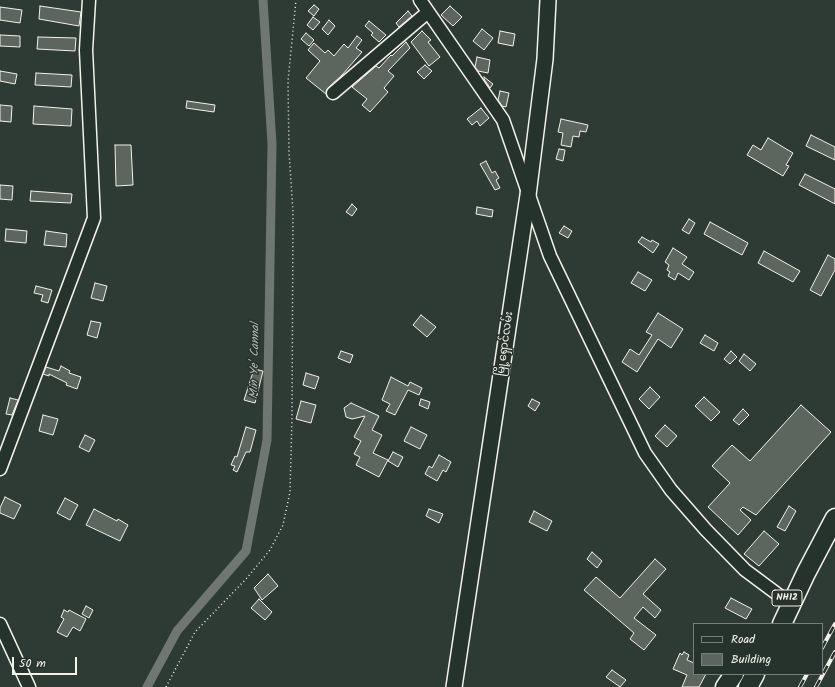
<!DOCTYPE html>
<meta charset="utf-8">
<style>
body{margin:0}
#map{position:relative;width:835px;height:687px;overflow:hidden;background:#2e3b34;font-family:Kalam,sans-serif}
canvas{display:block}
.legend{position:absolute;left:693px;top:623px;width:130px;height:52px;box-sizing:border-box;background:#26332d;border:1px solid #787f78;margin:0;padding:5px 7px;list-style:none;font-size:12px;color:#f4f1e8}
.legend li{display:flex;align-items:center;gap:8px;height:20px}
.legend b{width:20px;border:1px solid #787f78}
.scale{position:absolute;left:12px;top:657px;width:65px;height:18px;box-sizing:border-box;border:2px solid #f4f1e8;border-top:0;padding-left:5px;font-size:12px;line-height:14px;white-space:nowrap;color:#f4f1e8;-webkit-text-stroke:3px #26332d;paint-order:stroke}
</style>
<div id="map">
<canvas width="835" height="687"></canvas>
<ul class="legend">
<li><b style="height:5px;background:#26332d"></b>Road</li>
<li><b style="height:11px;background:#5c655e"></b>Building</li>
</ul>
<div class="scale">50 m</div>
</div>
<script>
const g = document.querySelector('canvas').getContext('2d');
g.lineJoin = 'round';
function poly(rows) {
  const path = new Path2D();
  for (const r of rows) {
    path.moveTo(r[0], r[1]);
    for (let i = 2; i < r.length; i += 2) path.lineTo(r[i], r[i + 1]);
  }
  return path;
}
function trace(path, color, width, dash) {
  g.strokeStyle = color;
  g.lineWidth = width;
  g.lineCap = dash ? 'butt' : 'round';
  g.setLineDash(dash || []);
  g.stroke(path);
}
function fill(path, color) {
  g.fillStyle = color;
  g.fill(path, 'evenodd');
}
function write(font, color, halo, rows, align = 'center') {
  g.font = font + ' Kalam,"Noto Sans Myanmar",sans-serif';
  g.lineWidth = 3;
  g.setLineDash([]);
  g.textBaseline = 'middle';
  g.strokeStyle = halo;
  g.fillStyle = color;
  for (const [text, x, y, turn = 0] of rows) {
    g.save();
    g.translate(x, y);
    g.rotate((+turn || 0) * Math.PI / 180);
    g.textAlign = isNaN(turn) ? turn : align;
    if (halo) g.strokeText(text, 0, 0);
    g.fillText(text, 0, 0);
    g.restore();
  }
}
trace(poly([
 [147,687,177,631,246,551,267,440,272,144,263,0]
]), '#6f7770', 9);
const building = poly([
 [314,5,319,9,314,16,308,11,314,5],
 [40,6,81,12,79,26,39,19,40,6],
 [450,6,462,17,453,26,441,15,450,6],
 [0,7,22,10,20,23,0,20,0,7],
 [408,11,412,16,399,27,396,23,408,11],
 [313,17,320,22,313,30,307,25,313,17],
 [329,20,335,26,328,35,322,29,329,20],
 [369,21,386,35,379,42,371,35,373,33,365,26,369,21],
 [482,29,493,38,484,50,473,41,482,29],
 [422,31,431,40,428,42,440,57,429,66,411,42,422,31],
 [500,31,515,34,513,46,498,43,500,31],
 [306,33,314,40,309,46,301,39,306,33],
 [0,35,20,36,20,47,0,46,0,35],
 [357,36,362,40,356,48,362,52,342,75,328,88,326,94,306,78,320,61,308,50,314,43,325,53,328,50,334,56,344,44,348,48,357,36],
 [38,37,76,38,75,51,37,49,38,37],
 [406,42,410,48,388,71,394,76,384,88,388,92,370,112,362,105,367,99,352,87,376,66,379,68,391,55,392,56,406,42],
 [477,57,490,60,488,73,478,71,475,67,477,57],
 [425,65,432,71,424,79,417,72,425,65],
 [0,71,17,74,15,84,0,81,0,71],
 [36,73,72,75,71,87,35,85,36,73],
 [484,77,493,84,490,88,484,79,484,77],
 [500,91,509,93,506,107,502,106,498,100,500,91],
 [187,101,215,105,214,112,186,108,187,101],
 [0,105,12,106,11,122,0,121,0,105],
 [34,106,72,109,71,126,33,124,34,106],
 [481,108,489,118,480,126,477,121,472,125,467,119,481,108],
 [561,119,588,125,586,132,580,131,579,137,573,136,571,147,561,145,563,133,558,132,561,119],
 [811,135,835,147,835,160,806,146,811,135],
 [768,138,793,153,786,165,789,166,783,176,747,155,753,145,761,150,768,138],
 [115,145,131,145,133,185,116,186,115,145],
 [559,149,565,150,563,161,556,159,559,149],
 [486,161,492,173,495,171,499,178,496,180,500,188,495,190,480,164,486,161],
 [805,174,835,189,835,204,799,185,805,174],
 [0,185,13,186,12,200,0,199,0,185],
 [31,191,72,194,71,203,30,201,31,191],
 [352,204,357,209,352,216,346,212,352,204],
 [477,207,493,210,492,217,476,214,477,207],
 [689,219,695,223,689,234,682,230,689,219],
 [710,222,748,243,742,255,704,234,710,222],
 [564,226,572,231,568,238,559,233,564,226],
 [6,229,27,231,26,243,5,241,6,229],
 [46,231,67,234,66,247,44,245,46,231],
 [642,237,651,242,652,240,659,244,653,253,638,242,642,237],
 [673,248,687,257,682,264,694,272,689,280,678,273,675,280,668,276,670,272,667,270,669,265,665,262,673,248],
 [764,251,800,271,793,282,758,263,764,251],
 [828,255,835,259,835,270,821,296,810,290,828,255],
 [638,272,652,280,645,291,631,283,638,272],
 [95,283,107,286,103,301,91,298,95,283],
 [36,286,52,290,48,303,41,301,43,295,34,293,36,286],
 [658,313,683,329,671,348,658,339,637,372,622,362,630,349,639,355,652,335,646,332,658,313],
 [421,315,436,327,427,337,413,325,421,315],
 [91,321,101,323,97,338,87,335,91,321],
 [705,335,718,343,714,351,700,343,705,335],
 [341,351,353,355,350,363,338,358,341,351],
 [731,351,737,357,730,364,724,359,731,351],
 [744,354,756,364,750,371,739,361,744,354],
 [61,366,70,371,69,373,81,377,77,389,66,385,67,383,49,374,49,376,43,374,46,367,59,371,61,366],
 [254,369,263,371,255,403,244,400,254,369],
 [306,373,319,377,315,389,303,385,306,373],
 [391,377,408,386,410,382,422,388,419,395,408,390,395,415,386,411,390,404,382,400,391,377],
 [650,387,660,397,649,409,639,399,650,387],
 [704,397,720,412,711,421,695,406,704,397],
 [10,398,18,400,12,415,6,414,10,398],
 [421,399,430,402,428,409,419,405,421,399],
 [532,399,540,403,535,411,528,406,532,399],
 [301,401,316,405,311,423,296,419,301,401],
 [351,403,379,416,372,430,382,435,373,453,388,460,379,477,356,465,360,457,354,454,361,441,354,437,365,416,352,419,346,417,344,408,351,403],
 [801,405,831,432,756,515,743,507,740,510,751,520,738,535,708,507,730,483,712,466,732,445,750,461,801,405],
 [743,409,749,415,739,425,733,420,743,409],
 [43,415,58,419,53,435,39,431,43,415],
 [665,425,677,436,667,447,655,436,665,425],
 [246,427,256,430,250,452,246,452,237,472,233,470,235,466,231,465,235,456,237,457,246,427],
 [411,427,427,435,420,449,404,441,411,427],
 [85,435,95,440,89,452,79,447,85,435],
 [393,452,403,457,398,467,388,461,393,452],
 [439,455,451,462,446,472,443,470,437,481,425,474,429,466,432,468,439,455],
 [5,497,21,505,14,519,0,513,0,508,5,497],
 [65,498,78,505,70,520,57,513,65,498],
 [789,506,796,511,785,531,777,527,789,506],
 [94,509,117,521,118,519,128,525,120,541,86,525,94,509],
 [429,509,443,514,439,523,426,516,429,509],
 [534,511,552,521,547,531,529,522,534,511],
 [764,531,779,544,759,566,744,554,764,531],
 [592,552,602,561,597,568,587,559,592,552],
 [655,559,666,569,643,594,661,610,655,618,643,607,634,618,656,635,644,650,630,639,634,633,584,590,596,577,620,598,655,559],
 [268,574,278,586,262,600,254,588,268,574],
 [731,598,752,609,746,619,725,608,731,598],
 [259,599,272,612,265,620,251,608,259,599],
 [86,606,93,610,89,618,82,614,86,606],
 [64,610,68,612,69,610,86,619,80,631,73,627,67,637,57,632,64,619,61,617,64,610],
 [684,652,689,655,687,660,694,663,694,674,706,674,699,687,682,687,687,675,673,669,680,653,682,655,684,652],
 [612,670,626,680,620,687,606,677,612,670]
]);
fill(building, '#5c655e');
trace(building, '#f4f1e8', 1);
const minor = poly([
 [420,0,503,120,550,256,645,453,671,490,706,530,745,570,792,605],
 [333,93,428,12],
 [0,469,94,218,86,50,89,0],
 [0,624,29,687]
]);
const major = poly([
 [454,687,528,195,545,59,548,0]
]);
const highway = poly([
 [782,624,806,573,835,518],
 [725,687,734,674],
 [748,687,755,674]
]);
trace(minor, '#f4f1e8', 15);
trace(major, '#f4f1e8', 18);
trace(highway, '#f4f1e8', 21);
trace(poly([
 [166,687,195,632,246,579,270,550,283,525,290,492,292,418,293,212,289,152,288,81,296,0]
]), '#f4f1e8', 1.5, [1, 3]);
trace(minor, '#26332d', 12);
trace(major, '#26332d', 15);
trace(highway, '#26332d', 18);
const rail = poly([
 [822,648,835,624],
 [800,687,807,674],
 [816,687,835,652]
]);
trace(rail, '#f4f1e8', 4);
trace(rail, '#26332d', 2.5, [8]);
for (const [x, y, w] of [
 [787,598,30]
]) {
  const box = new Path2D();
  box.roundRect(x - w / 2, y - 8, w, 16, 3);
  g.fillStyle = '#26332d';
  g.fill(box);
  trace(box, '#f4f1e8', 1);
}
write('bold 10px', '#f4f1e8', null, [
 ["NH12",787,598]
]);
write('11px', '#f4f1e8', '#26332d', [
 ["မြို့ရှောင်လမ်း",506,344,-82]
]);
write('italic 12px', '#b8bab2', '#26332d', [
 ["Min Ye' Cannal",256,361,-89]
]);
</script>
